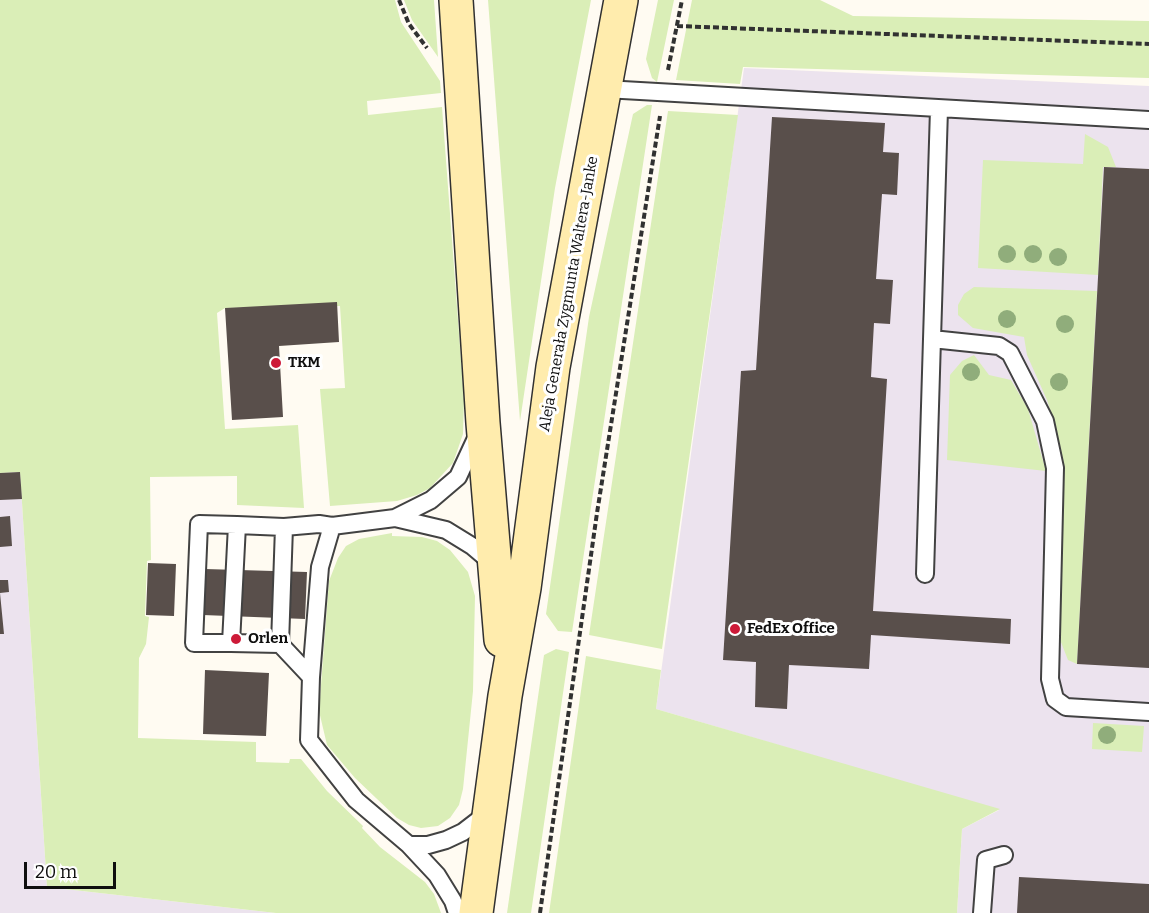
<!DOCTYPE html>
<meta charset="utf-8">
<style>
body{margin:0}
#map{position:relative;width:1149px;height:913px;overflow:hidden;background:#fffbf2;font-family:Bitter,serif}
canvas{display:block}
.scale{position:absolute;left:24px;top:862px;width:92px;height:27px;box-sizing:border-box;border:3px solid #0f0f0f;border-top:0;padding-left:8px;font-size:18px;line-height:21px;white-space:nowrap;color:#0f0f0f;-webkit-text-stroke:4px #fff;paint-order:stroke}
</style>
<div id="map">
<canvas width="1149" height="913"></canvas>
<div class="scale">20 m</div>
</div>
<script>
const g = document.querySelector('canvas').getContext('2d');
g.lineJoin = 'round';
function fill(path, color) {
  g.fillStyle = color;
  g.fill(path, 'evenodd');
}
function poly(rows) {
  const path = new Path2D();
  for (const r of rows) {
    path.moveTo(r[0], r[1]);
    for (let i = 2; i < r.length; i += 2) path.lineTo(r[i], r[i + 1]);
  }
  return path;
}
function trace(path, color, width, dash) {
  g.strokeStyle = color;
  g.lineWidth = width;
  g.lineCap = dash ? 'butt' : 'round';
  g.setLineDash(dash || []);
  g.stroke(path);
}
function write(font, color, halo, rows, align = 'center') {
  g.font = font + ' Bitter,serif';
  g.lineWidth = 6;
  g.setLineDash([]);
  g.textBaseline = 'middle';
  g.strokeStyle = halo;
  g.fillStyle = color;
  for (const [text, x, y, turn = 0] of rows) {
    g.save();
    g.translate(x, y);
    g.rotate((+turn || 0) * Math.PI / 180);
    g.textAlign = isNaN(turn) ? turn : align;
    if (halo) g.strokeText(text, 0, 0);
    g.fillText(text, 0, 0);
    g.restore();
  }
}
fill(poly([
 [744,68,1149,86,1149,913,957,913,962,829,999,810,656,709],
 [20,472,47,887,276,913,0,913,0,473]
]), '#ece3ee');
fill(poly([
 [0,0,395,0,401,22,440,81,441,93,367,101,368,115,442,107,464,400,463,434,453,463,430,488,417,495,397,501,330,506,320,389,345,388,340,306,225,308,217,313,225,429,298,425,304,508,237,505,237,476,150,477,151,560,147,561,145,616,149,617,146,644,139,658,138,738,256,742,256,762,289,763,290,759,301,759,327,791,363,826,362,828,380,847,425,882,434,894,441,913,276,913,47,887,20,472,0,473],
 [404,0,434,0,438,57,412,20],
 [488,0,591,0,555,188,520,421],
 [658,0,674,0,657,82,652,78,646,59],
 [692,0,820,0,853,16,1149,21,1149,78,743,67,740,84,676,80],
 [647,105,652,105,572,632,558,631,546,614,589,317,633,114],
 [668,111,738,115,662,649,589,635],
 [1085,134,1108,147,1116,167,1103,167,1098,275,978,268,983,160,1083,164],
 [974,287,1097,291,1077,664,1068,660,1055,627,1061,459,1057,431,1047,400,1027,355,1024,337,973,328,958,315,958,305,964,294],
 [974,355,989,375,1011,380,1028,409,1046,471,947,460,950,375,962,361],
 [392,533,392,536,422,537,437,541,450,550,468,572,475,596,473,691,463,789,459,805,450,818,438,826,421,828,409,825,397,818,355,778,327,745,319,711,329,581,338,558,346,546,359,539],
 [556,649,569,652,531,913,507,913,544,655],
 [586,656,661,670,656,709,1000,809,962,829,957,913,549,913],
 [1093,723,1144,726,1142,752,1092,749]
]), '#daeeb7');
fill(poly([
 [772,117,885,123,883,152,899,153,897,195,882,194,876,279,893,280,890,324,874,323,871,377,887,379,873,611,1011,619,1010,644,871,635,869,669,789,665,787,709,755,707,756,662,723,660,741,371,756,370],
 [1104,167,1149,169,1149,668,1077,664],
 [337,302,339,342,279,346,283,417,232,420,225,308],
 [20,472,22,499,0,500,0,473],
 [10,516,12,546,0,547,0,517],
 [148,563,176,564,174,616,146,615],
 [205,569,307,572,305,619,203,615],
 [0,580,8,580,9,592,0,593],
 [0,593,4,634,0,634],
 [205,670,269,673,266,736,203,734],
 [1019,877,1149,884,1149,913,1017,913]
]), '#594f4b');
const lane = poly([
 [605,89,1149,120],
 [939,109,932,339,999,346,1010,353,1045,421,1055,468,1050,679,1055,699,1066,707,1149,712],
 [395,518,446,530,472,546,492,563],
 [925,574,932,339],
 [231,643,194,643,199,524,237,525],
 [280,644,231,643,237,525,284,527],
 [311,677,320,567,332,526],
 [409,845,428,845,446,840,463,832,489,812],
 [457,913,453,901,437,875,409,845,356,800,309,740,311,677,280,644,284,527,319,524,332,526,395,518,431,500,458,477,478,434],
 [982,913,986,860,1004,855]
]);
const secondary = poly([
 [456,0,483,423,501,640],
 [476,913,505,696,524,588,553,367,621,0]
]);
trace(lane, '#424242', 20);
trace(secondary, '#313131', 36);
trace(poly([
 [399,0,409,24,427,48],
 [677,26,1149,44],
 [668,70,682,0],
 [540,913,597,513,660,116]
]), '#313131', 4, [6, 3]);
trace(lane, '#fff', 16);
trace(secondary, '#ffecad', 33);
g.fillStyle = '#90ad7b';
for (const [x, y] of [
 [1007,254],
 [1033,254],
 [1058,257],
 [1007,319],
 [1065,324],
 [971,372],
 [1059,382],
 [1107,735]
]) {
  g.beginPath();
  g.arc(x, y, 9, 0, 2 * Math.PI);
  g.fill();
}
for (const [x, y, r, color] of [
 [276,363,6,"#cd1a38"],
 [735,629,6,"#cd1a38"],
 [236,639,6,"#cd1a38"]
]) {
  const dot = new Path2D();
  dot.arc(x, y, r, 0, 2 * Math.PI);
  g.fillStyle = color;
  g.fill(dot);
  trace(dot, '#fff', 2);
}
write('15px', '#0f0f0f', '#fff', [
 ["Aleja Generała Zygmunta Waltera-Janke",569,294,-80]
]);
write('bold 15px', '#0f0f0f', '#fff', [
 ["TKM",288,363],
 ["FedEx Office",747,629],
 ["Orlen",248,639]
], 'left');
</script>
